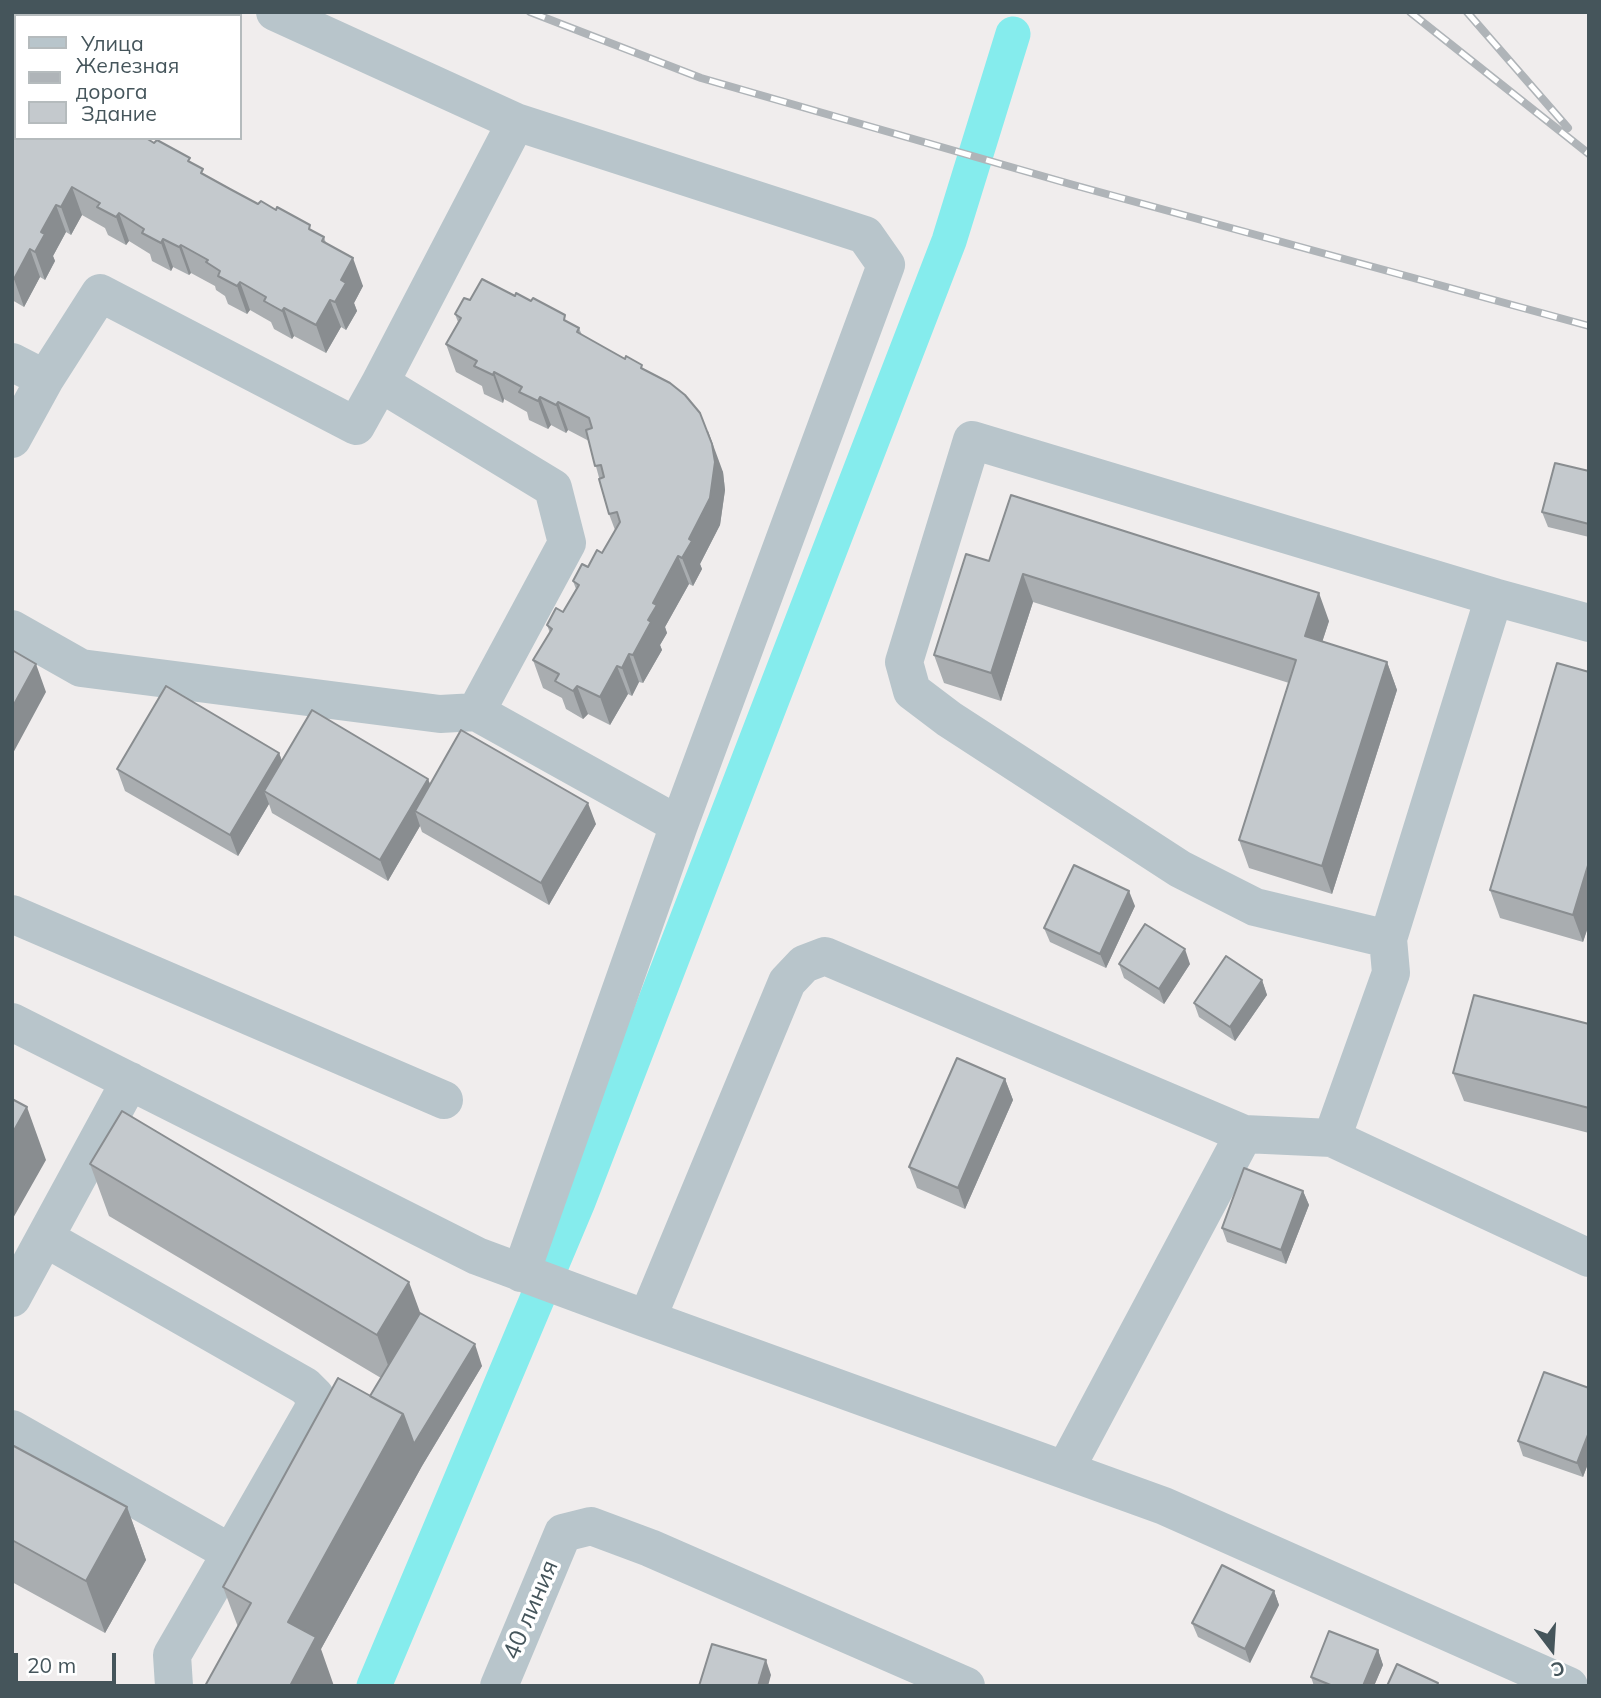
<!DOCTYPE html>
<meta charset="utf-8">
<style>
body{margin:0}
#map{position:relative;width:1601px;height:1698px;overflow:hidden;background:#f0eded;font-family:Mulish,sans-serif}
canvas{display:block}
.frame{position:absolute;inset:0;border:14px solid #45555b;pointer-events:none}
.legend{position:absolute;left:14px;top:14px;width:228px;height:126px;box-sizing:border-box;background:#fff;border:2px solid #b5bbbd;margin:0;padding:9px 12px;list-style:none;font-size:21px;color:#45555b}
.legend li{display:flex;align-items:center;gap:14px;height:35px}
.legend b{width:35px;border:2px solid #b5bbbd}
.north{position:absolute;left:1517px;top:1614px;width:70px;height:70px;-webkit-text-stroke:5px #fff;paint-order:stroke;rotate:163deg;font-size:19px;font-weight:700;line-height:28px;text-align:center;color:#45555b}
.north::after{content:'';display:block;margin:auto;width:24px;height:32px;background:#45555b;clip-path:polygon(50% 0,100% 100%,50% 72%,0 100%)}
.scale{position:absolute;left:14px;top:1653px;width:102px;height:32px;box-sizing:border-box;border:4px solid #45555b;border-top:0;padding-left:9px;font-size:21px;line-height:24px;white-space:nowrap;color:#45555b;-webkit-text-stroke:5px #fff;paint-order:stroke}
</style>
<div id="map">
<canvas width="1601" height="1698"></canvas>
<div class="frame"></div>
<ul class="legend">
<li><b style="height:9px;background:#b8c5cb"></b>Улица</li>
<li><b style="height:9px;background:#afb4b8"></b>Железная дорога</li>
<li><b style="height:19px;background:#c4c9cd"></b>Здание</li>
</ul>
<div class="north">С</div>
<div class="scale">20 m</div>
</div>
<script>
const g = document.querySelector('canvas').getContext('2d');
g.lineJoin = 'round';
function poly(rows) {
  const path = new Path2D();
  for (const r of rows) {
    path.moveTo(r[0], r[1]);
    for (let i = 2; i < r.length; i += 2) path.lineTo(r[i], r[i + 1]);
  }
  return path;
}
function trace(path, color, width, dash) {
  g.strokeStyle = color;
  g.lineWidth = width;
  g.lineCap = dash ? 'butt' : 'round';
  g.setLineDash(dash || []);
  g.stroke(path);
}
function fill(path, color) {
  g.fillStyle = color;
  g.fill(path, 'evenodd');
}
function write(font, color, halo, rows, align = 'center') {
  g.font = font + ' Mulish,sans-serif';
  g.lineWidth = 7;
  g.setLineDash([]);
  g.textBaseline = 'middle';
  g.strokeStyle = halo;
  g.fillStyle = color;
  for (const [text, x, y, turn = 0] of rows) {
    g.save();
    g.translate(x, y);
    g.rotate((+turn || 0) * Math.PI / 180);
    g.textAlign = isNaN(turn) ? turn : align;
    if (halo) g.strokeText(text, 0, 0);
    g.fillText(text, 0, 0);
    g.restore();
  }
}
trace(poly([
 [374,1686,578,1202,949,241,1013,34]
]), '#85eced', 35);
trace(poly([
 [275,12,516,122],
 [12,362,45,379],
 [380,383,516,122,865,235,886,265,679,825],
 [12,439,45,379,100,293,356,426,380,383,553,488,567,543,476,712],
 [12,629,81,668,440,714,476,712,679,825,521,1273],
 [12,914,444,1100],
 [1388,939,1255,907,1180,869,949,719,912,691,904,662,972,440,1494,597,1589,623],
 [12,1022,477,1256,647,1319,1164,1506,1569,1686],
 [1332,1138,1589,1258],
 [12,1298,130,1081],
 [647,1319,787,982,804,964,825,956,1244,1134],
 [12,1429,231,1553,313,1410,315,1396,305,1386,45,1238],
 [1065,1470,1244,1134,1332,1138,1391,973,1388,939,1494,597],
 [174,1686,172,1655,231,1553],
 [499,1686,563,1533,591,1526,650,1548,966,1686]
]), '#b8c5cb', 38);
const rail = poly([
 [530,12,701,78,1070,184,1589,326],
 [1410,12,1589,154],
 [1467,12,1568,128]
]);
trace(rail, '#afb4b8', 8);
trace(rail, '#fff', 5, [16]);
fill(poly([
 [12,86,191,163,205,175,258,204,276,210,324,237,326,243,363,286,354,303,357,311,346,330,341,327,326,353,294,336,292,339,274,329,271,322,250,310,247,314,228,304,225,296,216,290,215,286,191,273,189,275,173,267,171,271,152,261,150,254,129,241,126,245,108,235,105,228,82,215,71,235,66,232,53,256,55,261,45,280,40,277,24,307,12,300],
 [470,300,567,322,579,328,582,335,644,370,723,472,725,490,720,525,700,564,702,569,693,586,689,584,665,627,667,633,660,645,662,650,643,683,639,682,632,696,628,694,610,725,588,714,583,719,566,709,562,698,543,688,533,660,550,633,547,625,563,612,576,589,573,581,602,553,615,530,609,514,589,441,568,430,566,433,551,425,548,429,529,420,527,412,504,399,503,403,484,394,482,386,456,372,446,344,458,322,455,314],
 [1589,471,1589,537,1548,527,1542,512],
 [989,561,1329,621,1322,642,1387,662,1397,690,1332,894,1249,868,1239,840,1289,683,1033,602,1001,701,944,683,934,655],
 [1589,672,1589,924,1583,942,1500,918,1490,890],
 [279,753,282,761,428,779,430,784,596,824,549,905,422,832,420,826,388,881,272,813,269,804,238,856,125,791,117,769],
 [1135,906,1106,968,1050,942,1044,928],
 [1119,964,1190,964,1164,1004,1124,978],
 [1262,980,1267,995,1235,1041,1199,1017,1194,1003],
 [1589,1024,1589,1133,1464,1101,1453,1073],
 [1005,1079,1013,1100,965,1209,917,1188,909,1167],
 [90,1164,420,1313,482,1366,422,1466,321,1649,238,1627,223,1587,370,1396,381,1378,109,1216],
 [1303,1191,1309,1205,1286,1264,1227,1242,1222,1228],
 [1589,1388,1589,1461,1583,1477,1523,1456,1518,1441],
 [12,1445,127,1507,146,1560,105,1633,12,1582],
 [1274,1591,1279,1605,1250,1663,1198,1637,1192,1623],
 [1378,1650,1383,1665,1374,1686,1314,1686,1311,1677]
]), '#a9adb0');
fill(poly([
 [72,187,82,215,71,235,61,207],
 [56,205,66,232,53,256,55,261,45,280,35,252,41,232],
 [119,213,129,241,126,245,116,217],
 [163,239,173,267,171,271,161,243],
 [181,245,191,273,189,275,179,247],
 [30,249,40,277,24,307,14,279],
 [353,258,363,286,354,303,357,311,346,330,335,302,341,280],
 [240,282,250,310,247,314,237,286],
 [330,300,341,327,326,353,316,325],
 [284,308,294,336,292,339,282,311],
 [494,372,504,399,503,403,493,375],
 [540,397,551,425,548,429,538,401],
 [558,402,568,430,566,433,556,405],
 [708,431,723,472,725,490,720,525,700,564,702,569,693,586,682,558,689,539],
 [678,556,689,584,665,627,667,633,660,645,662,650,643,683,633,655,653,603],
 [1023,574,1033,602,1001,701,991,673],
 [1319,593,1329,621,1315,664,1305,636],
 [629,654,639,682,632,696,622,668],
 [1387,662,1397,690,1332,894,1322,866],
 [36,664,46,692,12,755,12,708],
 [617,666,628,694,610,725,600,697],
 [577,686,588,714,583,719,573,691],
 [279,753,287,774,264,791,269,804,238,856,230,835],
 [428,779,436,800,415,811,420,826,388,881,380,860],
 [588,803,596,824,549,905,541,883],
 [1589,862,1589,924,1583,942,1573,915],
 [1129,891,1135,906,1106,968,1100,954],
 [1185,949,1190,964,1164,1004,1159,989],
 [1262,980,1267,995,1235,1041,1230,1027],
 [1005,1079,1013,1100,965,1209,958,1188],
 [27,1107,46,1160,12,1220,12,1134],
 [1303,1191,1309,1205,1286,1264,1281,1250],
 [409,1282,428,1334,396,1387,377,1335],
 [475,1344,482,1366,422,1466,321,1649,334,1686,290,1686,288,1622,403,1414],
 [1589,1432,1589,1461,1583,1477,1577,1463],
 [127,1507,146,1560,105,1633,86,1581],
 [1274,1591,1279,1605,1250,1663,1245,1649],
 [1378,1650,1383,1665,1374,1686,1363,1686],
 [766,1660,771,1675,768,1686,758,1686]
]), '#898d90');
const building = poly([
 [16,85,16,138,146,138,154,143,157,140,190,158,188,161,203,169,201,173,230,189,258,204,261,201,276,210,277,207,310,225,309,229,324,237,322,241,353,258,341,280,346,283,335,302,330,300,316,325,284,308,282,311,264,301,266,297,240,282,237,286,218,276,220,271,206,262,208,260,181,245,179,247,163,239,161,243,142,233,144,229,119,213,116,217,97,207,100,203,72,187,61,207,56,205,41,232,45,234,35,252,30,249,14,279,12,278,12,86,16,85],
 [482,279,515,296,516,293,531,301,533,298,565,315,564,320,579,328,577,332,625,359,626,356,642,365,641,368,670,383,685,395,700,413,712,444,715,462,710,498,689,539,692,541,682,558,678,556,653,603,657,605,648,620,651,622,633,655,629,654,622,668,617,666,600,697,577,686,573,691,555,681,559,674,533,660,552,629,547,625,556,608,563,612,579,585,573,581,582,564,588,567,597,550,602,553,620,522,617,512,609,514,599,479,604,477,601,465,595,466,586,430,592,428,589,418,558,402,556,405,540,397,538,401,519,392,522,387,494,372,493,375,474,366,477,361,446,344,461,318,455,314,464,298,470,300,482,279],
 [1555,463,1589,471,1589,524,1542,512,1555,463],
 [1011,495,1319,593,1305,636,1387,662,1322,866,1239,840,1296,660,1023,574,991,673,934,655,966,554,989,561,1011,495],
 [12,650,36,664,12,708,12,650],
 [1557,663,1589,672,1589,862,1573,915,1490,890,1557,663],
 [166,686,279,753,230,835,117,769,166,686],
 [312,710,428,779,380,860,264,791,312,710],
 [461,730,588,803,541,883,415,811,461,730],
 [1074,865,1129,891,1100,954,1044,928,1074,865],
 [1145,924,1185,949,1159,989,1119,964,1145,924],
 [1226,956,1262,980,1230,1027,1194,1003,1226,956],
 [1474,995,1589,1024,1589,1108,1453,1073,1474,995],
 [957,1058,1005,1079,958,1188,909,1167,957,1058],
 [12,1099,27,1107,12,1134,12,1099],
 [122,1111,409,1282,377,1335,90,1164,122,1111],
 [1244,1168,1303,1191,1281,1250,1222,1228,1244,1168],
 [420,1313,475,1344,414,1444,403,1414,370,1396,420,1313],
 [1544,1372,1589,1388,1589,1432,1577,1463,1518,1441,1544,1372],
 [338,1378,403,1414,288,1622,316,1637,290,1686,205,1686,251,1603,223,1587,338,1378],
 [12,1445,127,1507,86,1581,12,1540,12,1445],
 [1222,1565,1274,1591,1245,1649,1192,1623,1222,1565],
 [1329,1631,1378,1650,1363,1686,1333,1686,1311,1677,1329,1631],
 [712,1644,766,1660,758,1686,699,1686,712,1644],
 [1397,1664,1438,1683,1437,1686,1387,1686,1397,1664]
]);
fill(building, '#c4c9cd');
trace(building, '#898d90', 2);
write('24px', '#45555b', '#fff', [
 ["40 линия",531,1610,-67]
]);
</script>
